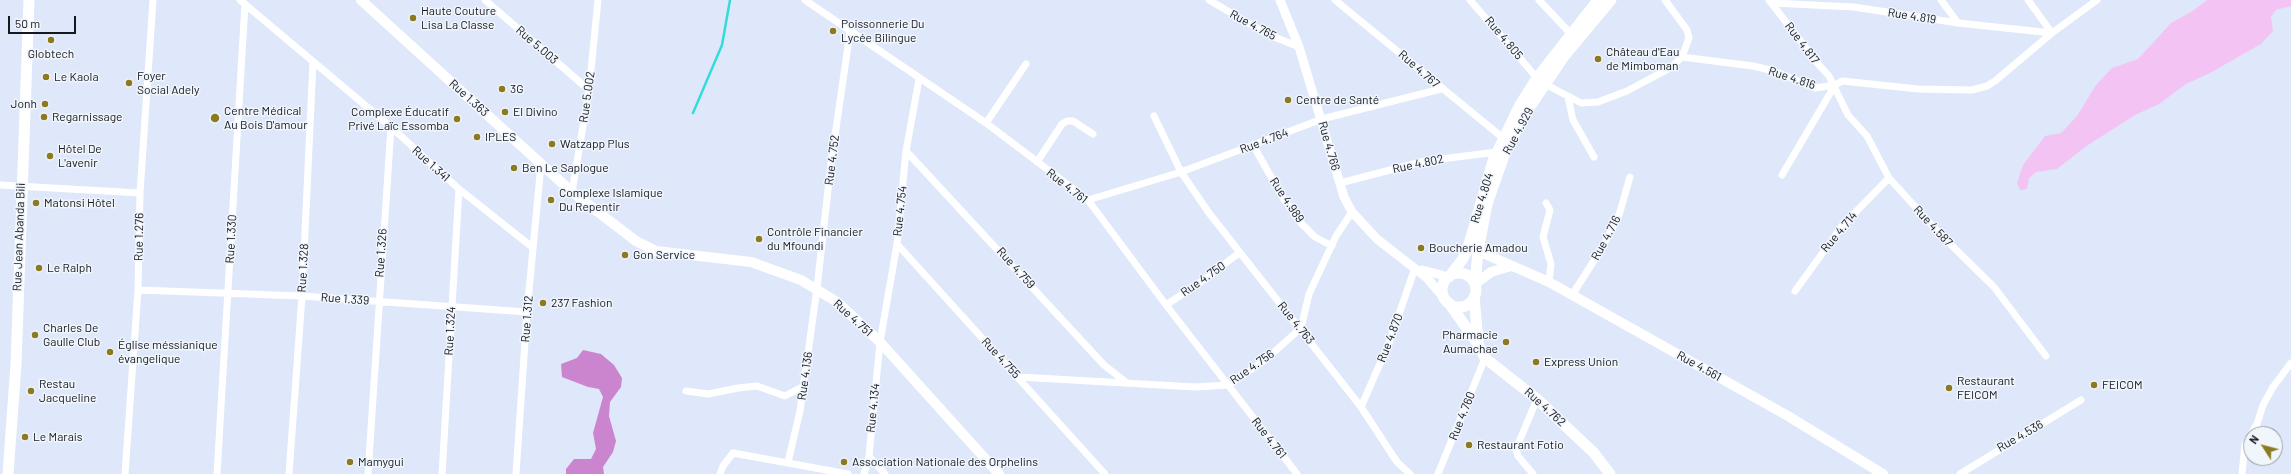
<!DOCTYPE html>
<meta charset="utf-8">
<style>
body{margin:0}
#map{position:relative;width:2291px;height:474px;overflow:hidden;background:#dee8fa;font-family:Barlow,sans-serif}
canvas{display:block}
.north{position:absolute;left:2243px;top:426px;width:40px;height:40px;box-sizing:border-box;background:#f1f5fc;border:1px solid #999da3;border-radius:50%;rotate:306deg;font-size:11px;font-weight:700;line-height:16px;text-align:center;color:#15181e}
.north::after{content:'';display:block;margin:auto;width:14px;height:18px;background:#8c7a20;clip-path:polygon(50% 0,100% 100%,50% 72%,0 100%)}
.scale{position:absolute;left:8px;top:16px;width:68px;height:18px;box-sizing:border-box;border:2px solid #15181e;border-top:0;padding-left:5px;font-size:12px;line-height:14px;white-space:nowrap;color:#15181e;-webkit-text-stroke:3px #f1f5fc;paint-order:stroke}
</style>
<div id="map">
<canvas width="2291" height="474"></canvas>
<div class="north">N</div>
<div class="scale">50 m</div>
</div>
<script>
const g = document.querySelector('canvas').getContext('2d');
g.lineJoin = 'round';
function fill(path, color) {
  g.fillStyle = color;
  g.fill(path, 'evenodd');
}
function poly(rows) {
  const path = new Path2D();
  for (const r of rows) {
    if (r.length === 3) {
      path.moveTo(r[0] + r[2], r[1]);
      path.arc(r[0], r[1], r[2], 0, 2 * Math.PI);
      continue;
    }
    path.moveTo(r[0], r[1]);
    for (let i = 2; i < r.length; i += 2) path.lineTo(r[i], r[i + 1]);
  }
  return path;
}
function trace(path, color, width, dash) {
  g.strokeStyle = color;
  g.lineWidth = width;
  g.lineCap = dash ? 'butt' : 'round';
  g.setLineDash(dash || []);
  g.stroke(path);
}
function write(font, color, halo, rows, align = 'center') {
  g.font = font + ' Barlow,sans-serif';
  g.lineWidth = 3;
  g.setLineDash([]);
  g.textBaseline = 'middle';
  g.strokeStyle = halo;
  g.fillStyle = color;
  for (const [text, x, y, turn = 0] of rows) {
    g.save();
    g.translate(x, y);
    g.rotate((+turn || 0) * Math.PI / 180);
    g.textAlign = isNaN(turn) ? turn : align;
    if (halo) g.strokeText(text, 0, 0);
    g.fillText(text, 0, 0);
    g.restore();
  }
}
fill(poly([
 [2207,0,2291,0,2291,6,2276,10,2271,17,2273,31,2261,44,2210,73,2186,84,2159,104,2135,115,2085,147,2057,169,2036,172,2029,178,2027,189,2020,190,2017,183,2023,165,2045,136,2061,133,2077,116,2096,85,2112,68,2138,59,2171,23,2191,12]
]), '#f3c3f4');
fill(poly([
 [583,350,601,354,614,365,622,378,621,387,610,402,609,416,616,441,613,452,603,467,604,474,566,474,566,469,574,459,591,459,596,449,593,433,603,397,599,389,588,387,562,377,561,364,577,358]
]), '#cb85ce');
trace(poly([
 [693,113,722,45,730,0]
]), '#34dbdb', 2.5);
trace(poly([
 [240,0,391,127,459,189,532,247],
 [485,0,589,90],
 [805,0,986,123,1088,200,1166,305,1297,474],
 [1209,0,1267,34,1299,47],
 [1335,0,1503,138],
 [1470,0,1537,78],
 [1539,0,1570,33],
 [1665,0,1687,30,1689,38,1682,57],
 [1769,0,1819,65,1829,76,1848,115,1867,136,1889,178,1939,233,1994,287,2046,356],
 [1941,0,1958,23],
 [2028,0,2052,33],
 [1772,3,1854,7,1958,23,2052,33],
 [1545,84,1581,103,1598,102,1627,91,1670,68,1682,57,1753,66,1774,71,1815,88,1835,85,1842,81,1918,89,1972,90,1987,86,1995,81,2052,33,2097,0],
 [1568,97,1573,120,1594,157],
 [1154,116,1181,172,1209,213,1361,407,1397,462,1410,474],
 [986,123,1026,64],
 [1253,145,1283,198,1301,223,1315,237,1332,246],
 [906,151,1104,365,1127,383],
 [1037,162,1062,124,1067,121,1073,121,1093,134],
 [1782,175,1835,85],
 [1340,183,1425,161,1497,152],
 [0,185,140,193],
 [572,192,589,90,598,0],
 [1088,200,1181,172,1322,119,1441,89],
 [1546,203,1550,210,1543,237,1551,264,1549,282],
 [897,244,1105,474],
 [138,290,302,296,527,312],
 [1795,291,1842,226,1889,178],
 [1572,295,1602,248,1619,215,1630,177],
 [1166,305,1202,281,1239,253],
 [1019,377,1195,387,1229,385,1265,360,1301,328,1309,294,1336,236,1352,212],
 [686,391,708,394,738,388,757,386,785,396,802,387],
 [1361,407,1389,343,1415,268],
 [869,456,885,474],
 [788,462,800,411,817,288,831,163,850,32],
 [125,474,138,290,140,193,153,0],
 [217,474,245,4],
 [289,474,302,296,313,62],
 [368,474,391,127],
 [442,474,459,189],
 [516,474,527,312,541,164],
 [720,474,723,466,733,453,848,474],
 [864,474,869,456,880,342,897,244,906,151,919,79],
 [1438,474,1485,358],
 [1533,474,1518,456,1516,449,1537,399],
 [1960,474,2081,400],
 [2242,474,2245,444,2257,424,2263,405,2273,387,2291,363]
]), '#fff', 7);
trace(poly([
 [1280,0,1299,47,1344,197,1352,212,1377,239,1427,278,1445,299],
 [1422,270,1449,277]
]), '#fff', 9);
trace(poly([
 [361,0,572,192,636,241,656,251,751,262,801,280,837,302,880,342,999,474],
 [1478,251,1549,282,1788,416,1883,474],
 [1475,284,1491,272,1511,266]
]), '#fff', 10);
trace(poly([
 [1459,290,17],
 [1449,277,1462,260,1467,251,1493,161,1520,105,1537,78,1598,0],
 [1475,284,1478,251,1487,204,1506,150,1525,114,1565,55,1611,0],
 [1474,297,1478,341],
 [1449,303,1478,344,1485,358,1537,399,1594,453,1610,474],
 [8,474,16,364,29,0]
]), '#fff', 11);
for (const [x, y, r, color] of [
 [413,18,4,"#8c7a20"],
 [833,31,4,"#8c7a20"],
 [51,40,4,"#8c7a20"],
 [1598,59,4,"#8c7a20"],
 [46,77,4,"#8c7a20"],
 [129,83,4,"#8c7a20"],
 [502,89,4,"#8c7a20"],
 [1288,100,4,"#8c7a20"],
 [45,104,4,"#8c7a20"],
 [505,112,4,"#8c7a20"],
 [44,117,4,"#8c7a20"],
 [215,118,5,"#8c7a20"],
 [457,119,4,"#8c7a20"],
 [477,137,4,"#8c7a20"],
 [552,144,4,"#8c7a20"],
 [50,156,4,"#8c7a20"],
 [514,168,4,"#8c7a20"],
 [551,200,4,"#8c7a20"],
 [36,203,4,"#8c7a20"],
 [759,239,4,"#8c7a20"],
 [1421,248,4,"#8c7a20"],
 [625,255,4,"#8c7a20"],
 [39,268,4,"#8c7a20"],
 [543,303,4,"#8c7a20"],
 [35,335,4,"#8c7a20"],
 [1506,342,4,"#8c7a20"],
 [110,352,4,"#8c7a20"],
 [1536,362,4,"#8c7a20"],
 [2094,385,4,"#8c7a20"],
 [1949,388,4,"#8c7a20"],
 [31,391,4,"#8c7a20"],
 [25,437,4,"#8c7a20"],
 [1469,445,4,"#8c7a20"],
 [350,462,4,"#8c7a20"],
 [844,462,4,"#8c7a20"]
]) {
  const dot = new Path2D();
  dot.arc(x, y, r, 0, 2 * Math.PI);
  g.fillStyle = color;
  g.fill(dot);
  trace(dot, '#f1f5fc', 1.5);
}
write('12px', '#15181e', '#f1f5fc', [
 ["Haute Couture",421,11],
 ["Lisa La Classe",421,25],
 ["Poissonnerie Du",841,24],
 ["Lycée Bilingue",841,38],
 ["Château d'Eau",1606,52],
 ["de Mimboman",1606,66],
 ["Globtech",51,54,"center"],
 ["Foyer",137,76],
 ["Social Adely",137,90],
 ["Le Kaola",54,77],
 ["3G",510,89],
 ["Centre de Santé",1296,100],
 ["Jonh",37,104,"right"],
 ["Centre Médical",224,111],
 ["Au Bois D'amour",224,125],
 ["Complexe Éducatif",449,112,"right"],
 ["Privé Laïc Essomba",449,126,"right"],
 ["El Divino",513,112],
 ["Regarnissage",52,117],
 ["IPLES",485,137],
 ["Watzapp Plus",560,144],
 ["Hôtel De",58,149],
 ["L'avenir",58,163],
 ["Ben Le Saplogue",522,168],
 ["Complexe Islamique",559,193],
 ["Du Repentir",559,207],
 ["Matonsi Hôtel",44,203],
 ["Contrôle Financier",767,232],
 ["du Mfoundi",767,246],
 ["Boucherie Amadou",1429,248],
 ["Gon Service",633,255],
 ["Le Ralph",47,268],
 ["237 Fashion",551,303],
 ["Charles De",43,328],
 ["Gaulle Club",43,342],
 ["Pharmacie",1498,335,"right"],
 ["Aumachae",1498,349,"right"],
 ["Église méssianique",118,345],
 ["évangelique",118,359],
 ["Express Union",1544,362],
 ["Restaurant",1957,381],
 ["FEICOM",1957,395],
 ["Restau",39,384],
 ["Jacqueline",39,398],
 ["FEICOM",2102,385],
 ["Le Marais",33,437],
 ["Restaurant Fotio",1477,445],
 ["Mamygui",358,462],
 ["Association Nationale des Orphelins",852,462]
], 'left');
write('12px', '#15181e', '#f1f5fc', [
 ["Rue 4.819",1912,16,9],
 ["Rue 4.765",1253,25,28],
 ["Rue 4.805",1504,38,50],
 ["Rue 4.817",1802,43,53],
 ["Rue 5.003",537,45,41],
 ["Rue 4.767",1419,69,41],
 ["Rue 4.816",1792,78,18],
 ["Rue 5.002",587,97,-82],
 ["Rue 1.363",469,98,42],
 ["Rue 4.929",1518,131,-62],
 ["Rue 4.764",1264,141,-21],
 ["Rue 4.766",1329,146,74],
 ["Rue 4.752",832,160,-83],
 ["Rue 1.341",431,164,42],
 ["Rue 4.802",1418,164,-12],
 ["Rue 4.761",1067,186,38],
 ["Rue 4.804",1482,198,-73],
 ["Rue 4.989",1287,200,56],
 ["Rue 4.754",900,211,-84],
 ["Rue 4.587",1933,226,47],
 ["Rue 4.714",1839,232,-50],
 ["Rue Jean Abanda Bili",19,237,-88],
 ["Rue 1.276",139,237,-89],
 ["Rue 4.716",1606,238,-62],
 ["Rue 1.330",231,239,-87],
 ["Rue 1.326",381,253,-86],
 ["Rue 1.328",303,268,-87],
 ["Rue 4.759",1016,268,48],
 ["Rue 4.750",1203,279,-35],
 ["Rue 1.339",345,299,4],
 ["Rue 4.751",853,318,42],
 ["Rue 1.312",527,319,-86],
 ["Rue 4.763",1296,323,51],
 ["Rue 1.324",450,331,-87],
 ["Rue 4.870",1390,338,-69],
 ["Rue 4.755",1001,358,47],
 ["Rue 4.561",1699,366,29],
 ["Rue 4.756",1252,367,-35],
 ["Rue 4.136",805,376,-82],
 ["Rue 4.762",1545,407,42],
 ["Rue 4.134",873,408,-84],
 ["Rue 4.760",1462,416,-68],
 ["Rue 4.536",2020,436,-30],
 ["Rue 4.761",1269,438,52]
]);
</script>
